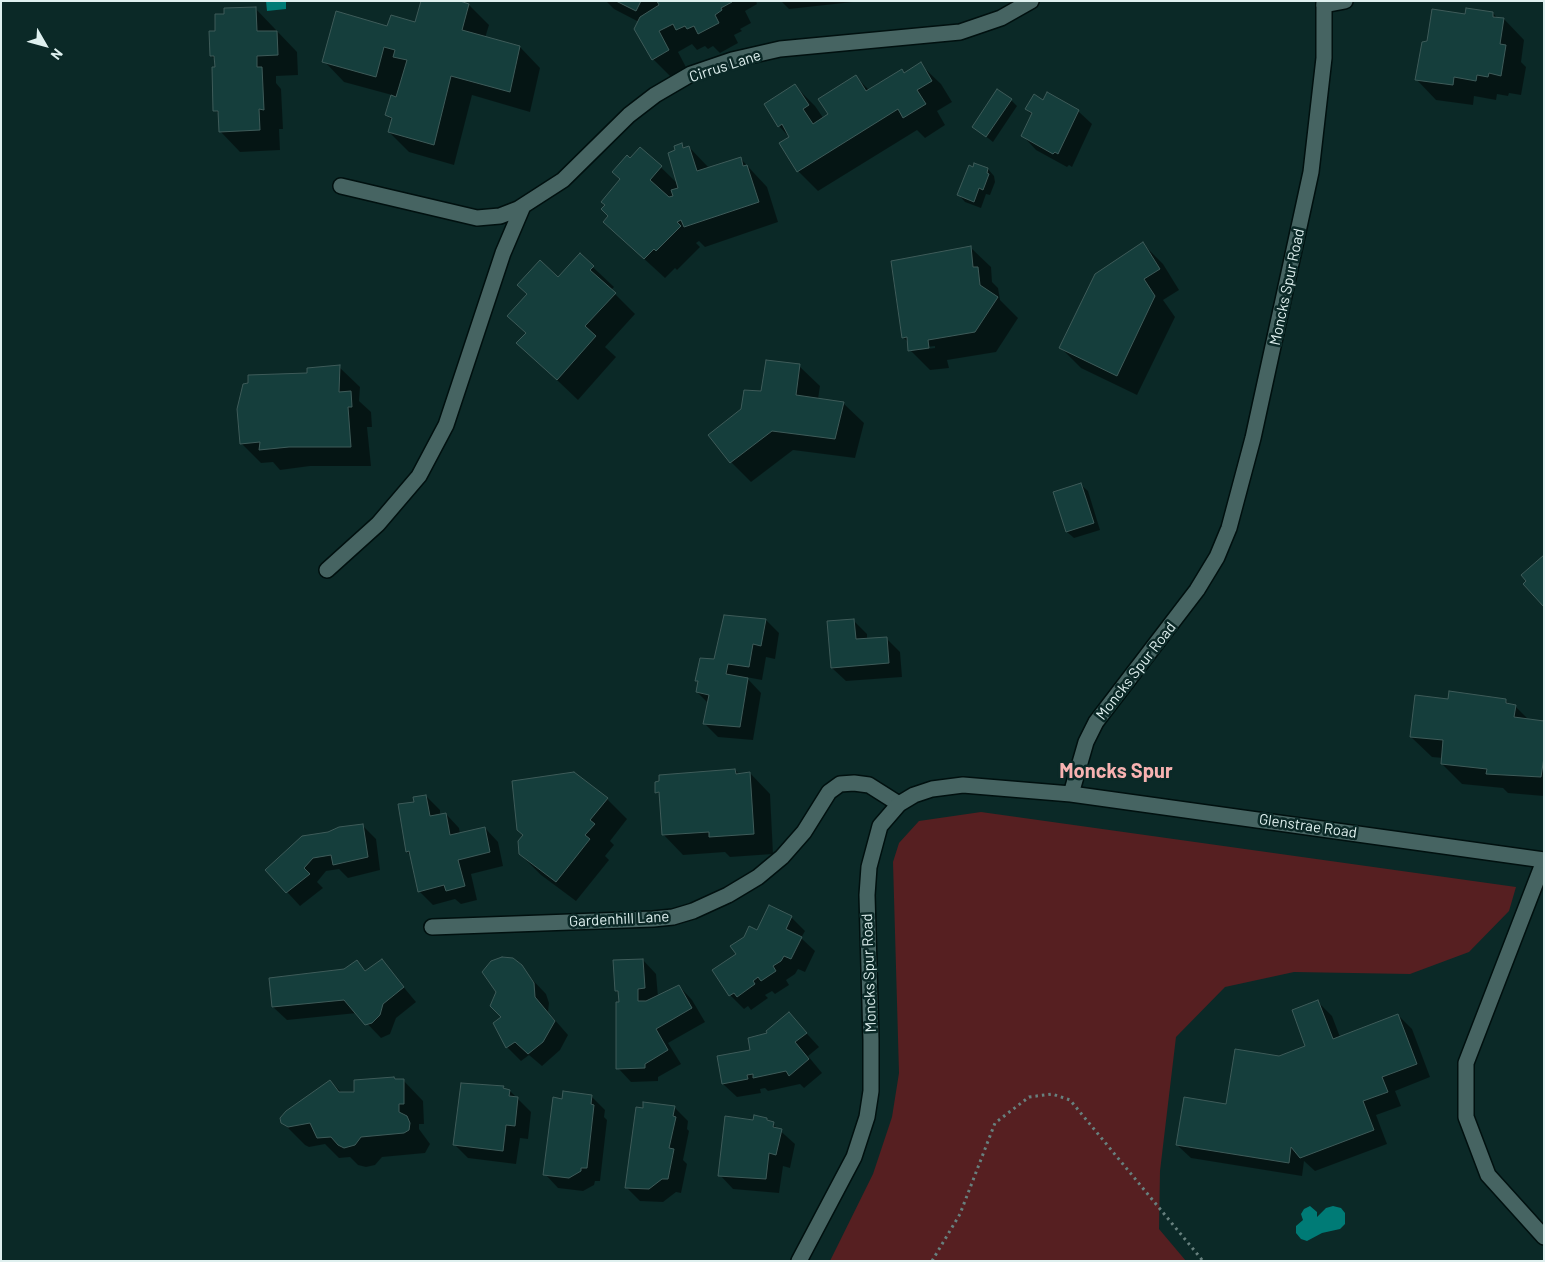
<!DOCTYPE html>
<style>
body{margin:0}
#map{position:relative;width:1545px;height:1262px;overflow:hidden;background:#0b2927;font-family:Barlow,sans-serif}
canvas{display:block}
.frame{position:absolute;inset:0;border:2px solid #dff0ef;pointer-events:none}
.north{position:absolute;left:20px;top:20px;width:50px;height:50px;-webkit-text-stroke:4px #0b2927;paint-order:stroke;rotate:128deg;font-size:14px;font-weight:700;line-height:20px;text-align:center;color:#dff0ef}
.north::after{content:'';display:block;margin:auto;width:18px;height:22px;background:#dff0ef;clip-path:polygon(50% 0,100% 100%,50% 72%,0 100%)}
</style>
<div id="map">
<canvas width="1545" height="1262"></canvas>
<div class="frame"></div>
<div class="north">N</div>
</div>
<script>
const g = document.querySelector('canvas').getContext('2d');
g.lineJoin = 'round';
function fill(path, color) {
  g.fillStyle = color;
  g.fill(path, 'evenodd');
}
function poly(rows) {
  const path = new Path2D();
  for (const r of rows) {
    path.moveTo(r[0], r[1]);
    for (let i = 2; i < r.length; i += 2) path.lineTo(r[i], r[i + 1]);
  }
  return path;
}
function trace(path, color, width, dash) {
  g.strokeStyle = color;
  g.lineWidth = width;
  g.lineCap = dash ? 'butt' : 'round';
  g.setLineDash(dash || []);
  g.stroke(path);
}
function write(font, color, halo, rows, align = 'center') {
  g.font = font + ' Barlow,sans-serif';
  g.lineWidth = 5;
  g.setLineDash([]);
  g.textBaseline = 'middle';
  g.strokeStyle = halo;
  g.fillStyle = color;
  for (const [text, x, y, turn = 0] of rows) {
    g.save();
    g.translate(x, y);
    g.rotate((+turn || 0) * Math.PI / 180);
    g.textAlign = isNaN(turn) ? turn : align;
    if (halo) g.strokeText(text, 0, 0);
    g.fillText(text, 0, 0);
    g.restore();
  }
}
fill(poly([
 [981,812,1516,887,1509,911,1469,952,1410,974,1294,972,1225,987,1176,1037,1160,1171,1159,1229,1186,1261,830,1261,873,1174,892,1117,899,1073,893,862,899,843,919,821]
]), '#561f21');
fill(poly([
 [266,1,286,1,286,9,267,11],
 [1310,1206,1317,1212,1317,1217,1326,1208,1333,1206,1341,1208,1345,1213,1345,1224,1340,1229,1322,1233,1307,1241,1301,1239,1296,1233,1296,1226,1303,1220,1301,1214,1304,1209]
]), '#007b76');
fill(poly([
 [606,1,756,1,757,4,745,11,751,23,740,29,742,31,734,35,738,43,720,53,713,46,708,49,705,46,697,50,692,44,678,52,688,71,673,79,653,59,639,22,614,9],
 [781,1,862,1,789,9],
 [469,5,489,25,485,38,520,47,540,68,530,112,472,95,454,165,409,152,389,132,392,121,387,115,392,95,344,82,324,61,388,27,415,23],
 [255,8,297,52,298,75,276,76,276,83,281,89,283,129,279,129,280,150,240,152,220,131,220,115,215,110,216,60,211,56,217,32,226,15],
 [1493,13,1498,19,1504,19,1524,40,1521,62,1526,67,1521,95,1509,93,1508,96,1497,94,1496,100,1474,96,1473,105,1436,100,1416,79,1428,43,1466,15],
 [920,64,941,84,952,102,937,111,945,125,925,138,917,130,818,191,798,171,790,138,779,126,795,86,815,106,824,119,830,115,856,77,869,90,902,70,905,74],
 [1011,100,1017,106,993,142,974,127],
 [1044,101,1078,111,1092,124,1072,167,1069,165,1067,167,1036,150,1023,136,1032,115,1026,109],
 [681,145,685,148,689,147,709,168,740,158,767,187,778,222,705,247,699,241,696,243,700,247,677,270,675,268,665,278,604,222,609,216,630,160,641,148,677,183,676,151],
 [975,164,988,169,994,176,995,182,990,195,986,194,981,208,965,202,959,195],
 [1143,244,1163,264,1179,290,1163,300,1175,317,1137,395,1081,368,1061,348],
 [970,247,991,267,992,282,998,288,1000,300,1018,318,996,352,947,360,949,368,930,370,910,350,909,343,903,337],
 [935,346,935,348,920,350,920,348],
 [580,255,614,287,611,290,635,314,605,347,616,357,578,400,518,343,527,334,508,316,528,294,558,278],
 [799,366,820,386,818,399,843,403,864,423,855,458,793,450,751,482,731,462,710,435,762,392],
 [339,367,360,387,359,401,371,412,372,427,367,427,371,466,310,466,280,470,273,462,261,463,241,443,308,375],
 [1081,485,1088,491,1100,530,1074,538,1067,532],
 [766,620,779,633,775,659,766,657,762,680,746,677,761,693,753,740,718,737,704,723,708,703,697,692,699,683,696,680,715,660],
 [853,620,867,634,867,640,886,638,900,652,902,677,846,681,832,668],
 [1449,700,1506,701,1510,705,1515,706,1530,721,1544,723,1544,796,1508,793,1503,788,1462,784,1442,764,1443,758,1432,757,1411,737],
 [735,770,739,774,750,773,770,794,773,854,730,857,725,852,683,855,663,834,661,796,657,792],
 [426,796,440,810,440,815,446,814,459,828,460,834,485,828,498,842,503,866,471,874,477,900,461,904,455,899,433,905,419,891,411,856,407,852,415,803],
 [607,799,627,819,610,841,614,845,605,856,609,860,576,901,541,875,520,854],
 [362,825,376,839,380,870,348,878,339,869,326,871,317,882,323,888,300,906,267,870],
 [791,917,805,931,801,938,815,951,805,972,798,969,795,974,786,980,789,985,775,994,772,991,765,995,768,998,751,1010,748,1006,744,1009,730,995,737,955,757,932],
 [381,960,416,1002,396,1018,390,1034,381,1038,357,1013,287,1020,273,1007,345,970,356,961,367,972],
 [643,960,656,974,658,997,679,986,692,1000,705,1022,668,1043,681,1064,658,1077,658,1081,631,1082,618,1068,620,1003,620,994,616,991],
 [527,974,546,994,549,1003,548,1012,568,1035,560,1050,542,1066,529,1055,521,1061,507,1047,498,991],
 [1318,1002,1332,1016,1340,1037,1398,1015,1412,1029,1430,1077,1395,1091,1401,1106,1376,1115,1387,1144,1315,1171,1304,1161,1302,1176,1191,1158,1177,1145,1227,1105,1279,1057,1307,1047],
 [789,1014,819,1047,808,1056,822,1073,804,1088,800,1084,768,1091,765,1088,760,1089,761,1093,737,1097,723,1084],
 [395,1080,403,1080,423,1101,424,1124,419,1124,419,1129,430,1144,425,1153,382,1157,375,1165,366,1167,358,1165,350,1157,339,1158,325,1144,309,1147,305,1145,284,1124,330,1081,342,1093,356,1093],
 [490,1085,503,1087,510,1091,531,1112,528,1139,520,1138,516,1164,468,1158,455,1145],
 [591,1096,605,1110,604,1117,607,1120,600,1181,595,1181,594,1185,583,1191,558,1188,545,1174,563,1100],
 [674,1107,688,1121,687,1129,689,1131,683,1160,687,1164,681,1193,676,1192,663,1202,640,1201,626,1187],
 [767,1119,795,1144,790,1168,783,1166,779,1193,733,1189,720,1175,754,1121]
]), '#0007');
const building = poly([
 [421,1,460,1,469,4,462,30,520,46,510,92,451,76,434,145,388,132,392,118,385,115,391,95,396,97,407,60,393,57,395,50,384,47,376,77,322,62,336,11,387,26,391,15,415,22,421,1],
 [616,1,641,1,636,11,616,1],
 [657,1,731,1,732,2,721,8,722,10,715,15,719,23,698,34,694,26,687,29,685,26,676,30,673,24,659,31,669,50,652,60,634,29,640,17,659,5,657,1],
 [256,7,257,31,277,31,278,55,257,56,257,67,262,67,264,110,259,109,260,130,219,132,218,111,213,111,212,67,215,67,214,56,210,56,209,31,215,31,215,14,224,14,224,8,256,7],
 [1466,8,1493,12,1493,17,1504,18,1500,44,1506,45,1501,76,1489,73,1488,77,1477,75,1476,81,1454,77,1453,85,1415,80,1422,42,1427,41,1432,9,1465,14,1466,8],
 [921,62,932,81,917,90,926,104,903,118,898,109,797,172,779,143,789,137,782,124,778,127,764,104,795,84,809,105,803,109,813,124,828,114,818,99,856,75,866,91,902,69,904,73,921,62],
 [997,89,1012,99,986,137,972,127,997,89],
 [1047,92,1079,110,1058,154,1055,152,1053,154,1021,136,1032,113,1025,109,1034,94,1043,100,1047,92],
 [682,143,683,148,689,146,697,171,741,157,743,166,747,165,759,202,684,227,681,220,677,222,681,226,656,251,654,249,644,259,603,222,608,216,601,209,605,205,601,202,620,179,612,172,627,155,630,158,640,147,662,166,650,180,669,197,673,196,671,190,678,188,668,153,675,150,674,146,682,143],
 [974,163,988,168,987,173,989,174,983,190,979,188,974,202,957,195,969,165,973,167,974,163],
 [1143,242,1160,269,1144,279,1155,296,1117,376,1059,348,1095,274,1143,242],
 [971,246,973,267,978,267,980,285,998,297,975,332,928,340,929,348,908,351,907,337,902,338,891,261,971,246],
 [580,253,594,266,590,270,616,293,585,326,596,336,557,380,516,343,526,333,507,316,527,294,517,285,540,260,558,277,580,253],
 [766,360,800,364,796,395,844,402,835,439,772,431,730,463,708,435,741,409,744,390,761,391,766,360],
 [340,365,339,392,351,391,352,407,348,407,351,447,289,447,259,450,260,442,240,444,237,409,243,384,248,383,248,375,307,373,307,368,340,365],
 [1081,483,1094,523,1066,532,1053,492,1081,483],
 [1544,555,1544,607,1523,584,1526,581,1521,575,1544,555],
 [724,615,766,619,761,646,753,644,749,667,728,664,726,674,748,678,740,727,703,724,709,695,696,692,698,681,695,681,700,658,714,659,724,615],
 [854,619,856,639,887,637,889,663,831,668,827,621,854,619],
 [1449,691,1506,699,1506,703,1516,705,1514,717,1544,721,1544,757,1541,777,1486,774,1487,769,1441,764,1443,740,1410,737,1415,695,1448,699,1449,691],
 [735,769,736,774,750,772,754,834,709,837,709,832,662,835,659,792,655,793,655,782,659,781,659,775,735,769],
 [574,772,608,798,590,820,595,824,585,835,590,839,556,882,519,854,518,841,523,835,517,830,512,781,574,772],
 [426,795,430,816,446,813,450,835,485,827,490,852,458,860,465,886,446,891,444,885,418,892,409,851,406,852,398,804,414,802,413,797,426,795],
 [363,824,368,857,333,865,331,855,313,858,304,868,310,874,286,893,265,870,302,836,328,832,339,827,363,824],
 [769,905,792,916,786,929,802,937,791,959,784,956,781,961,773,966,776,971,761,981,758,977,753,981,755,984,737,997,734,993,729,996,712,970,736,954,730,946,744,937,749,926,757,930,769,905],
 [502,957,513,958,522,965,534,983,535,997,555,1021,543,1042,528,1054,515,1042,506,1048,493,1023,501,1017,490,1006,496,992,482,972,491,961,502,957],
 [382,959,404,987,383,1004,380,1015,372,1023,365,1025,344,1000,272,1007,269,978,344,969,357,960,365,971,382,959],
 [643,959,645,988,638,989,638,1001,646,1001,679,985,692,1008,656,1029,668,1050,645,1064,645,1068,616,1069,616,1002,619,1002,618,991,615,991,613,960,643,959],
 [1318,1000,1333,1039,1398,1014,1417,1064,1382,1077,1388,1092,1363,1101,1374,1130,1300,1158,1291,1147,1289,1163,1176,1145,1184,1097,1226,1104,1235,1049,1279,1056,1305,1046,1292,1010,1318,1000],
 [789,1012,807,1033,795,1042,809,1059,789,1076,786,1071,753,1078,753,1074,747,1075,748,1079,722,1084,717,1056,750,1050,748,1038,767,1033,766,1031,789,1012],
 [394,1077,395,1079,404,1079,404,1104,399,1104,399,1112,407,1116,410,1123,409,1130,404,1133,361,1137,355,1145,344,1148,338,1145,331,1137,317,1138,310,1123,288,1127,281,1123,280,1118,286,1111,330,1080,339,1092,354,1092,354,1080,394,1077],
 [461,1083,504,1086,503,1088,510,1090,509,1096,518,1097,515,1126,506,1125,503,1151,453,1145,461,1083],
 [563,1091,592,1095,591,1104,594,1105,587,1168,581,1168,581,1171,569,1178,543,1175,553,1097,562,1099,563,1091],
 [643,1102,675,1106,673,1116,676,1117,669,1148,674,1149,668,1179,662,1179,649,1189,625,1188,636,1107,643,1108,643,1102],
 [754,1115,767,1118,767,1120,774,1122,773,1127,782,1129,776,1155,769,1153,766,1179,718,1176,725,1116,753,1120,754,1115]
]);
fill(building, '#153e3c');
trace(building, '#3e5b59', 1);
const lane = poly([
 [1324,5,1345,1],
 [341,186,477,218,500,216,518,209,563,180,629,115,655,95,691,74,732,60,780,49,960,32,1001,18,1031,1],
 [327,570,378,524,419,476,446,425,503,253,523,206],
 [1544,861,1466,1063,1466,1117,1488,1175,1544,1237],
 [432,927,653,919,673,917,693,911,728,895,758,877,782,857,804,832,829,792,840,784,854,783,869,785,899,804]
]);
const street = poly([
 [1071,794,1086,742,1096,722,1197,590,1217,557,1229,528,1253,438,1311,172,1324,58,1324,1],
 [799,1261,854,1157,867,1117,871,1091,871,1040,867,895,869,867,880,826,899,804,914,795,932,789,963,785,1071,794,1544,860]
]);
trace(lane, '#00100f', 18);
trace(street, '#00100f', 18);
trace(poly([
 [932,1261,960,1214,995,1123,1029,1097,1052,1094,1070,1100,1203,1261]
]), '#67807e', 3, [2.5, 4]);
trace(lane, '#466462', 15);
trace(street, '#466462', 15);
write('15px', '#dff0ef', '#0b2927', [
 ["Cirrus Lane",725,66,-18],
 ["Moncks Spur Road",1287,287,-78],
 ["Moncks Spur Road",1136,671,-52],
 ["Glenstrae Road",1308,826,8],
 ["Gardenhill Lane",619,919,-3],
 ["Moncks Spur Road",869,973,-92]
]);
write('bold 20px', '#f7b2b1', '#0b2927', [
 ["Moncks Spur",1116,771]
]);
</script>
